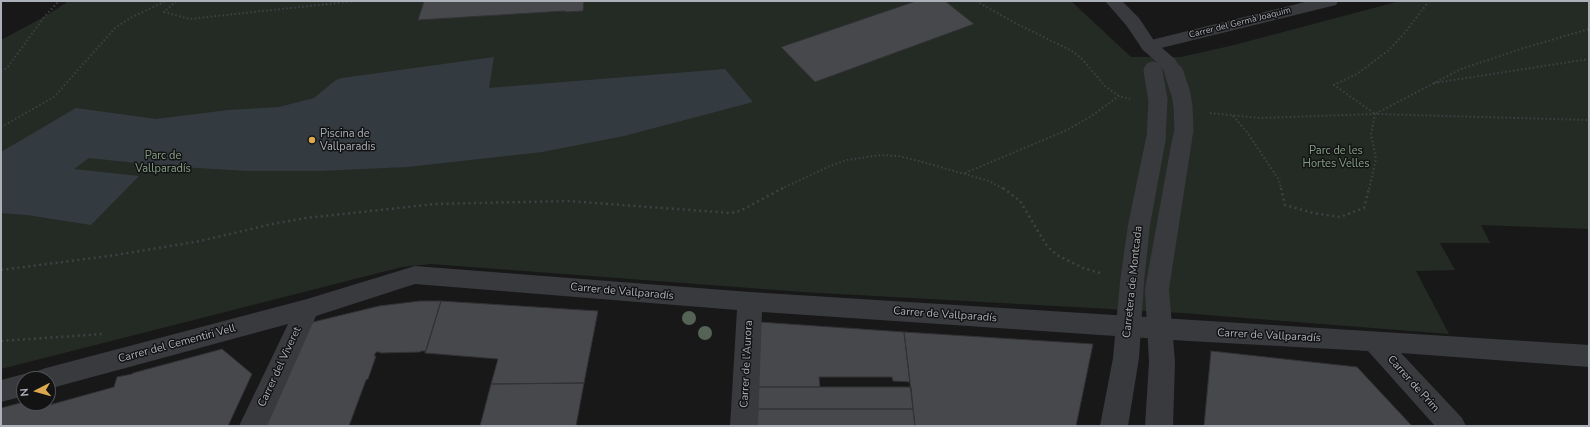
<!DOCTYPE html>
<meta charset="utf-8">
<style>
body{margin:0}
#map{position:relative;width:1590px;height:427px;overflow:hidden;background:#181819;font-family:"Nunito Sans",sans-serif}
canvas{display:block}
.frame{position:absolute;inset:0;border:2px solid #acb0b8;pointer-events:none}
.north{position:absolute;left:16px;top:371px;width:40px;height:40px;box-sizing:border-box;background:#131314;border:1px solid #505256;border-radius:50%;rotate:264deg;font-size:11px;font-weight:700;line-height:16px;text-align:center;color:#acb0b8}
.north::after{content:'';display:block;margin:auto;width:14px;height:18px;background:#dca94e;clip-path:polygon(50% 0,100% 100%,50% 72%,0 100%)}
</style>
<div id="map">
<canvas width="1590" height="427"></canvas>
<div class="frame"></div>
<div class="north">N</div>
</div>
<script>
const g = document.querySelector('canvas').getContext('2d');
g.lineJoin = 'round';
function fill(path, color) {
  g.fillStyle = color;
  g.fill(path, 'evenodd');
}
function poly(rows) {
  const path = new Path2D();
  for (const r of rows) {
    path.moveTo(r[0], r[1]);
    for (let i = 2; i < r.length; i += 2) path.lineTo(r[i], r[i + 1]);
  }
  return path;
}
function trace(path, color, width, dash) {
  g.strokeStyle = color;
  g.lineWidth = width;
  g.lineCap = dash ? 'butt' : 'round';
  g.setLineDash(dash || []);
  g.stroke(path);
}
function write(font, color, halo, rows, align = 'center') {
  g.font = font + ' "Nunito Sans",sans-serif';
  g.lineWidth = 3;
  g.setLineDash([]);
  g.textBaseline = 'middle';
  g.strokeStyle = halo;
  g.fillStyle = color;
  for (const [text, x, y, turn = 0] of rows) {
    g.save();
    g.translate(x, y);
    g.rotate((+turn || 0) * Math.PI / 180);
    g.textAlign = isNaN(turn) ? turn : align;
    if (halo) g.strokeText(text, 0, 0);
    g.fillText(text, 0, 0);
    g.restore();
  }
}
fill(poly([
 [66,1,1071,1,1131,57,1181,57,1234,45,1400,1,1589,1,1589,229,1481,225,1490,243,1440,243,1455,270,1416,271,1449,334,1182,313,803,292,431,264,402,267,1,369,1,40,42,18,66,3]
]), '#242b25');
fill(poly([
 [494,57,489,88,725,69,753,102,624,136,542,152,407,167,319,171,248,171,164,166,89,158,74,169,139,176,91,225,27,215,1,213,1,152,76,108,156,119,228,110,279,107,314,98,336,80,342,78]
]), '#333b41');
const building = poly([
 [424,1,584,1,583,11,565,12,565,11,418,20,424,1],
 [916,1,945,1,974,24,815,82,781,47,916,1],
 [420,301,441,301,426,351,421,351,420,352,380,353,380,352,376,352,374,356,376,356,368,379,366,380,349,426,263,426,309,323,379,306,420,301],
 [441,301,598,311,584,383,491,384,498,359,425,353,441,301],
 [759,322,904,332,910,382,893,381,892,377,819,377,820,387,757,387,759,322],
 [904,332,1093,344,1076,426,915,426,904,332],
 [222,349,252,374,228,426,1,426,1,408,24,402,38,403,35,409,114,387,117,377,132,374,133,373,222,349],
 [1211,351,1357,367,1412,426,1204,426,1211,351],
 [584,383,576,426,480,426,491,384,584,383],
 [757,387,911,387,913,409,757,409,757,387],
 [757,409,913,409,915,426,756,426,757,409]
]);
fill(building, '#47484c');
trace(building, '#323235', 1);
trace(poly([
 [176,1,164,12,189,19,356,1],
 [976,1,1015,23,1072,51,1082,59,1105,86,1119,96,1130,99],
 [1429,1,1403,35,1389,50,1357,74,1334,85,1375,114,1461,69,1524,48,1589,29],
 [1,71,7,68,45,16,59,1],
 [1434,83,1589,59],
 [1210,113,1260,118,1375,114,1589,120],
 [1233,116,1247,132,1279,180,1281,189],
 [1,127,54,97,115,28,132,17,166,1],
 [965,173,1067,130,1090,117,1119,96],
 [781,189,830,166,847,160,881,155,898,156,919,161,989,181,1004,189],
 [1369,189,1376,159,1371,134,1375,114]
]), '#3f4145', 2, [1.5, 2.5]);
trace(poly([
 [1003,188,1020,201,1047,246,1057,255,1083,268,1103,274],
 [1281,188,1285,205,1313,213,1340,217,1364,208,1369,188],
 [1,270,116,255,200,241,272,224,306,218,435,204,568,201,731,213,740,211,783,188],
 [1,341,102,334]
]), '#3f4145', 2.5, [2, 3.5]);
fill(poly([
 [1309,1,1338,1,1336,5,1149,51,1143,50,1140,46,1143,42,1309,1],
 [415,266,750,292,1589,345,1589,367,1401,353,1462,418,1466,426,1435,426,1368,351,1189,341,762,312,758,426,730,426,737,310,415,284,316,316,267,426,239,426,288,324,48,389,48,379,24,379,24,396,1,402,1,380,24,374,34,378,37,371,46,368,307,299,415,266]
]), '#393a3e');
fill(poly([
 [1105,1,1122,1,1139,18,1155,42,1175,59,1183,73,1181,77,1174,79,1167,77,1161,66,1143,50,1126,25,1105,1],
 [1156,131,1163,133,1166,138,1150,225,1144,282,1139,358,1128,426,1100,426,1113,358,1120,282,1128,225,1146,138,1149,133,1156,131],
 [1182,133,1189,135,1192,140,1169,289,1175,362,1173,426,1145,426,1149,362,1145,289,1172,140,1175,135,1182,133]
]), '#393a3e');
trace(poly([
 [1153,71,1158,100,1156,138],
 [1174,73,1181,94,1183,106,1184,131,1182,140]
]), '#393a3e', 19);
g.fillStyle = '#546355';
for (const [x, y] of [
 [689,318],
 [705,333]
]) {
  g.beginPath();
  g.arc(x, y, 7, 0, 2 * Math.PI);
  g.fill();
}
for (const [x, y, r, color] of [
 [312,140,4,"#dca94e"]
]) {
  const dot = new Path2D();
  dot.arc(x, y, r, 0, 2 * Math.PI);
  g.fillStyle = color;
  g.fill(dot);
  trace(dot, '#131314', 1.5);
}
write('9px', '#acb0b8', '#131314', [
 ["Carrer del Germà Joaquim",1240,23,-14]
]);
write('11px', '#acb0b8', '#131314', [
 ["Piscina de",320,134],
 ["Vallparadis",320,147]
], 'left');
write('11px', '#85a086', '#131314', [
 ["Parc de les",1336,151],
 ["Hortes Velles",1336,164],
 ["Parc de",163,156],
 ["Vallparadís",163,169]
]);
write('11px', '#acb0b8', '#131314', [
 ["Carretera de Montcada",1133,282,-84],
 ["Carrer de Vallparadís",622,292,5],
 ["Carrer de Vallparadís",945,315,4],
 ["Carrer de Vallparadís",1269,336,3],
 ["Carrer del Cementiri Vell",177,344,-15],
 ["Carrer de l'Aurora",747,364,-87],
 ["Carrer del Viveret",280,367,-65],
 ["Carrer de Prim",1413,384,48]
]);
</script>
